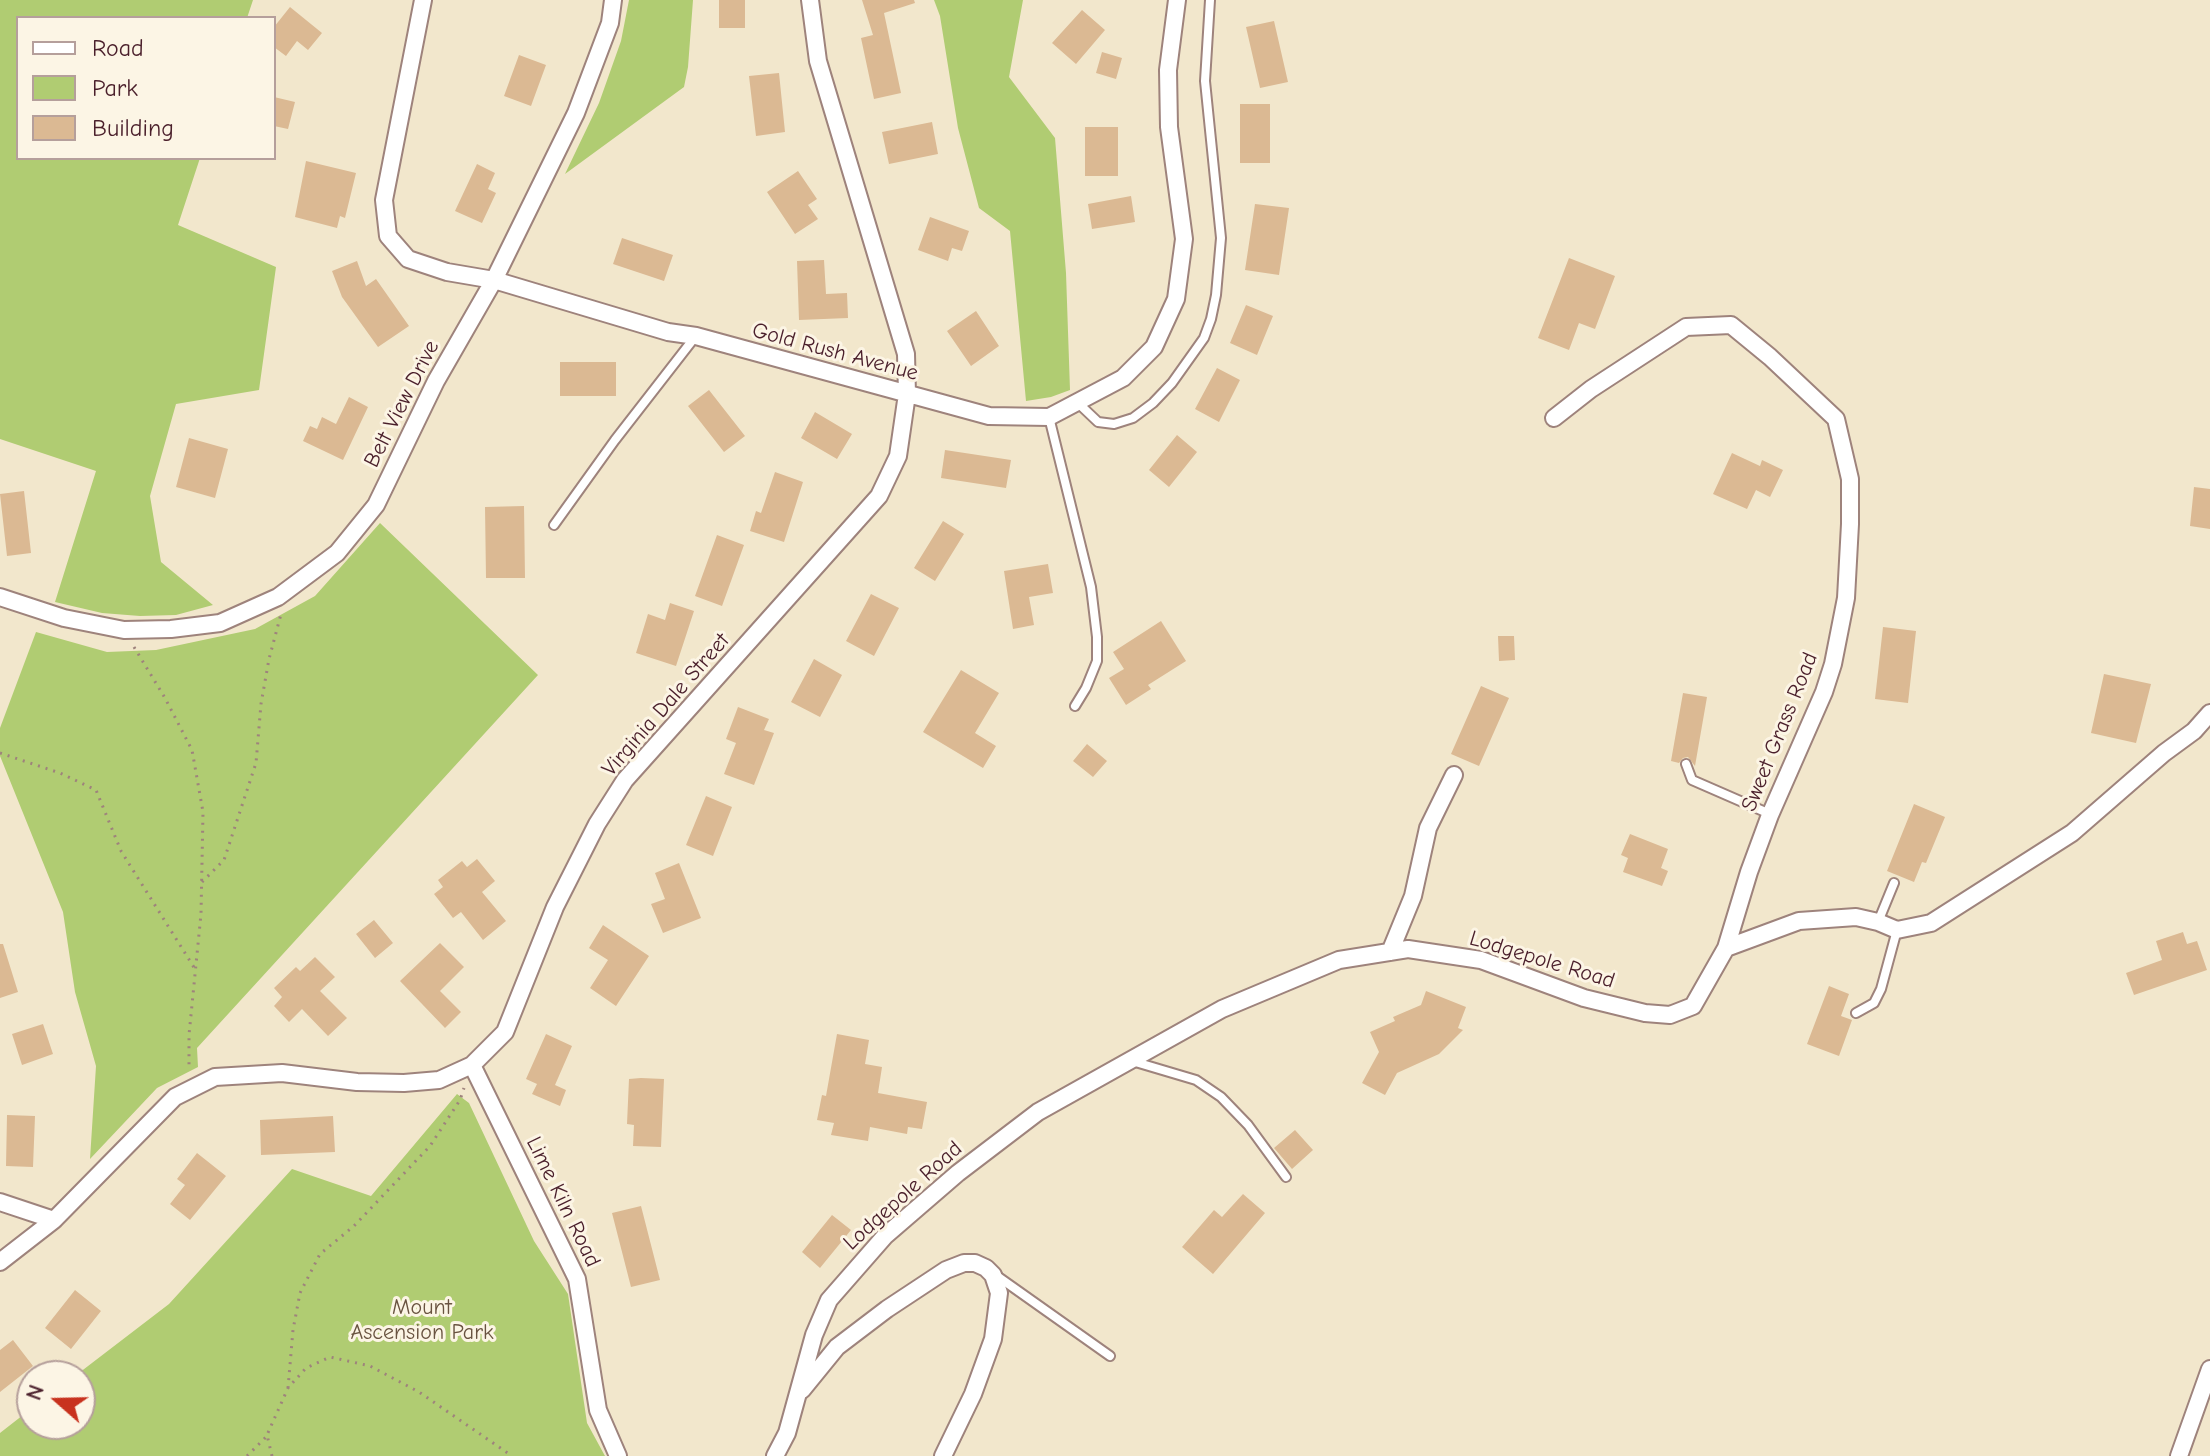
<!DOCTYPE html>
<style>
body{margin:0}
#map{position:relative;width:2210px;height:1456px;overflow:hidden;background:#f2e7cc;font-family:"Comic Neue",sans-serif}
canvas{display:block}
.legend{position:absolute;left:16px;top:16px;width:260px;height:144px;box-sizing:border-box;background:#fcf5e5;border:2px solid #b59f9b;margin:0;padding:10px 14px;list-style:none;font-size:24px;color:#4a1f2b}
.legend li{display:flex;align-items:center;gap:16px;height:40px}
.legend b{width:40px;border:2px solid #b59f9b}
.north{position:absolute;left:16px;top:1360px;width:80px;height:80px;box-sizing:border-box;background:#fcf5e5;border:2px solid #b59f9b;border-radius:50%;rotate:290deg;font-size:22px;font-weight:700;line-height:32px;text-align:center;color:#4a1f2b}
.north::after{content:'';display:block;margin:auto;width:28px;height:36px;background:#c8321e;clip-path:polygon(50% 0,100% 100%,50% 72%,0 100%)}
</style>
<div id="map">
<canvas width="2210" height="1456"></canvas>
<ul class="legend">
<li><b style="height:10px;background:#fff"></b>Road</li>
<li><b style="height:22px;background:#b0cc72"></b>Park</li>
<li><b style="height:22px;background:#dbb993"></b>Building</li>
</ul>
<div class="north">N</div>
</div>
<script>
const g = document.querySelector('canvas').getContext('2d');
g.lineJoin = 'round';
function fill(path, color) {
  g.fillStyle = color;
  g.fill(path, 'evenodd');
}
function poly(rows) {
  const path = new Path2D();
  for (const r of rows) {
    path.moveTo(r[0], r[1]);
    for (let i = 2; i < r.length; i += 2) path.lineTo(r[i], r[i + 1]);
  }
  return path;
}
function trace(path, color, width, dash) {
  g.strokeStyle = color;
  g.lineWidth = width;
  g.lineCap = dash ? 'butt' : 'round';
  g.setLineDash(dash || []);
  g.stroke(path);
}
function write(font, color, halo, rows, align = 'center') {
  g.font = font + ' "Comic Neue",sans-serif';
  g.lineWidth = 6;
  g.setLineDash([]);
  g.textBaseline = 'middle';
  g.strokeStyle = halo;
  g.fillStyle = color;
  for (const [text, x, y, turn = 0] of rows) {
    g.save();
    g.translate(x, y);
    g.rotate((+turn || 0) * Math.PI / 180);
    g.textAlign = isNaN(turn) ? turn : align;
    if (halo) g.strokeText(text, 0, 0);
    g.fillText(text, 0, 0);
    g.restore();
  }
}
fill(poly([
 [0,0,253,0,247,18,18,18,18,158,200,158,178,225,276,267,259,390,176,404,150,496,161,562,213,605,176,615,140,616,102,613,55,602,96,471,0,439],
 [629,0,693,0,688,67,684,87,565,174,599,103,621,41],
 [934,0,1023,0,1009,77,1055,138,1066,273,1070,390,1051,397,1026,401,1010,231,979,208,958,128,940,16],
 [380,523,538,675,197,1048,198,1067,157,1088,90,1159,96,1066,75,992,63,912,0,756,0,728,36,632,107,652,156,650,255,629,315,596],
 [457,1094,469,1103,534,1241,568,1294,587,1423,605,1456,0,1456,0,1433,32,1408,32,1424,80,1424,80,1376,75,1376,169,1304,292,1169,371,1196]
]), '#b0cc72');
fill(poly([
 [719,0,745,0,745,28,719,28],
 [862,0,914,0,915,3,884,13,901,93,874,99,861,38,873,35],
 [290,7,322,33,308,50,297,41,286,56,274,47,274,27],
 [1082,10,1105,30,1076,64,1052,43],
 [1274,21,1288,82,1260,88,1246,27],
 [1102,52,1122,58,1116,79,1096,73],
 [519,55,546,65,531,106,504,96],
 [779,73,785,132,756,136,749,76],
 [274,97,295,102,288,129,274,126],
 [1240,104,1270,104,1270,163,1240,163],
 [932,122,938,154,889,164,882,132],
 [1085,127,1118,127,1118,176,1085,176],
 [306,161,356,173,345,218,340,216,337,228,295,217],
 [477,164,495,173,488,189,496,193,482,223,455,211],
 [798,171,817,199,808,205,818,219,795,234,767,192],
 [1131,196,1135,222,1092,229,1088,204],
 [1255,204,1289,208,1279,275,1245,270],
 [930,217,969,231,962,251,952,248,948,261,918,250],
 [622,238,673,255,664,281,613,264],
 [1569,258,1615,276,1595,329,1579,323,1569,350,1538,338],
 [824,260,826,294,847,293,848,318,799,320,797,261],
 [357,261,366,286,376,279,409,326,378,347,342,297,332,271],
 [1246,305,1273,316,1257,355,1230,343],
 [976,311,999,346,971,366,947,331],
 [560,362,616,362,616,396,560,396],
 [1217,368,1240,380,1219,422,1195,409],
 [709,390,745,436,724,452,688,406],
 [349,397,368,407,343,460,303,441,310,426,317,429,322,417,336,424],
 [815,412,852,434,837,459,801,438],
 [1177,435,1197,452,1169,487,1149,470],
 [189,438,228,449,215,498,176,487],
 [945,450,1011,460,1006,488,941,478],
 [1732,453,1760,466,1762,460,1783,470,1770,497,1756,490,1747,509,1713,494],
 [775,472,803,482,784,542,750,531,756,511,761,513],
 [2194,487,2210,489,2210,529,2190,526],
 [24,491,31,553,7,556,0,494],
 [524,506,525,578,486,578,485,507],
 [943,521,964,534,935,581,914,568],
 [717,535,744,545,722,606,695,596],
 [1048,564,1053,593,1029,597,1034,625,1013,629,1004,571],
 [871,594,899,608,874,656,846,641],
 [670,603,694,611,676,666,636,653,648,614,665,620],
 [1161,621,1186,661,1148,685,1151,689,1126,705,1109,678,1124,669,1113,652],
 [1883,627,1916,631,1908,703,1875,699],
 [1498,636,1514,636,1515,660,1499,661],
 [814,659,842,675,820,717,791,702],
 [961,670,999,693,975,733,996,746,983,768,923,732],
 [2104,674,2151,684,2136,743,2091,733],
 [1481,686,1509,698,1479,766,1451,754],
 [1683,693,1707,697,1695,766,1688,757,1683,758,1679,763,1671,761],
 [738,707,769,719,764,730,774,733,754,785,724,774,736,743,726,739],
 [1087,744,1107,761,1093,777,1073,761],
 [706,796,732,807,713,856,686,845],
 [1914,804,1945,817,1926,863,1922,862,1914,882,1887,871],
 [1630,834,1668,849,1661,868,1668,871,1662,886,1623,872,1628,858,1621,855],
 [477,859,495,881,482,892,506,921,483,940,461,912,453,918,434,894,443,887,438,880,462,861,467,867],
 [679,863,701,918,663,933,651,904,665,899,655,873],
 [374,920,393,943,375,958,356,934],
 [603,925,649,956,616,1006,590,988,608,960,589,948],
 [2183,932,2187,944,2197,941,2207,970,2134,995,2126,973,2162,960,2156,941],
 [440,943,464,967,440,991,461,1012,445,1028,400,981],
 [0,944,3,944,18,992,0,998],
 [315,957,335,977,320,991,347,1018,328,1036,302,1009,289,1022,274,1006,282,997,274,988,296,967,300,971],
 [1829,986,1849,994,1841,1016,1852,1020,1839,1056,1807,1044],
 [1426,991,1466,1007,1458,1028,1463,1030,1439,1054,1397,1073,1385,1095,1362,1083,1379,1052,1370,1032,1395,1021,1393,1017,1421,1005],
 [43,1024,53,1054,22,1065,12,1034],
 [546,1034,572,1046,555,1085,566,1090,560,1106,532,1094,537,1084,526,1079],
 [837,1034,869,1040,865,1064,882,1067,878,1093,927,1102,922,1129,908,1127,907,1134,870,1127,868,1141,831,1135,834,1123,817,1120,822,1095,826,1096],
 [641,1078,664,1079,661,1147,633,1146,634,1125,627,1124,629,1079],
 [7,1115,35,1116,33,1167,6,1166],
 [333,1116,335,1152,261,1155,260,1120],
 [1295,1130,1313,1150,1292,1169,1274,1148],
 [197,1153,226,1176,190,1220,170,1204,185,1185,177,1179],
 [1243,1194,1265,1213,1213,1274,1182,1247,1214,1210,1222,1217],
 [641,1206,660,1280,631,1287,612,1213],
 [832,1215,851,1230,820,1268,802,1252],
 [75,1290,101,1311,71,1349,45,1328],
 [13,1340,33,1366,0,1392,0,1350]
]), '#dbb993');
const service = poly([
 [1078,403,1098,422,1114,424,1133,418,1153,403,1172,383,1204,338,1211,319,1216,295,1221,238,1205,81,1210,0],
 [1049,417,1091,587,1097,637,1097,661,1086,688,1075,706],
 [554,525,615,440,695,337],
 [1686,764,1692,780,1770,814],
 [1878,922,1894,883],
 [1856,1013,1874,1003,1881,989,1897,930],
 [1132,1061,1196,1080,1221,1097,1248,1125,1286,1177],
 [997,1276,1110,1356]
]);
const minor = poly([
 [423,0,384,200,388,236,408,259,447,272,494,280,668,332,696,336,989,416,1049,417,1123,378,1154,347,1176,299,1184,239,1169,127,1168,70,1177,0],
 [1554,418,1591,389,1686,327,1731,325,1770,357,1836,419,1850,479,1850,524,1846,598,1833,664,1824,692,1770,815,1749,872,1726,948],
 [0,597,64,618,124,630,171,629,220,623,278,597,337,553,376,505,436,381,494,280,576,113,610,23,613,0],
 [1390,952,1413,896,1428,828,1454,775],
 [472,1065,577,1279,598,1410,618,1456],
 [0,1202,54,1220],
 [0,1262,54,1220,175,1097,215,1077,282,1073,357,1082,404,1083,439,1080,472,1065,505,1032,555,907,597,824,625,780,879,496,898,456,907,394,906,354,818,61,810,0],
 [802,1390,837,1347,887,1309,946,1270,964,1263,975,1263,986,1268,993,1275,999,1293,993,1339,973,1394,943,1456],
 [775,1456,787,1433,814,1335,829,1300,885,1236,958,1173,1038,1112,1222,1009,1339,960,1408,949,1481,960,1584,998,1645,1013,1670,1015,1693,1006,1726,948,1799,921,1856,917,1878,922,1897,930,1931,923,2072,833,2164,753,2194,731,2210,713],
 [2179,1456,2210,1369]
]);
trace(service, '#9e837c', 12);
trace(minor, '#9e837c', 20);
trace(poly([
 [134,647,165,698,192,750,203,812,201,914,189,1035,189,1070],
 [0,753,60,773,96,790,121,851,195,969],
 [202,882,224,860,256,763,261,704,269,659,281,614],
 [288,1388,293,1330,300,1293,320,1254,354,1226,430,1146,460,1100,464,1088],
 [247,1456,267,1436],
 [272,1456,267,1435,288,1388,306,1368,330,1357,370,1366,419,1392,512,1456]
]), '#9e837c', 3, [2, 6]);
trace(service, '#fff', 8);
trace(minor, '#fff', 16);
write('22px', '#4a1f2b', '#fcf5e5', [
 ["Gold Rush Avenue",835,352,15],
 ["Belt View Drive",402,404,-63],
 ["Virginia Dale Street",666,705,-49],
 ["Sweet Grass Road",1780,732,-68],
 ["Lodgepole Road",1542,960,17],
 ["Lodgepole Road",903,1196,-42],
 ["Lime Kiln Road",563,1202,64]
]);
write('22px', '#695340', '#fcf5e5', [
 ["Mount",422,1308],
 ["Ascension Park",422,1333]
]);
</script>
